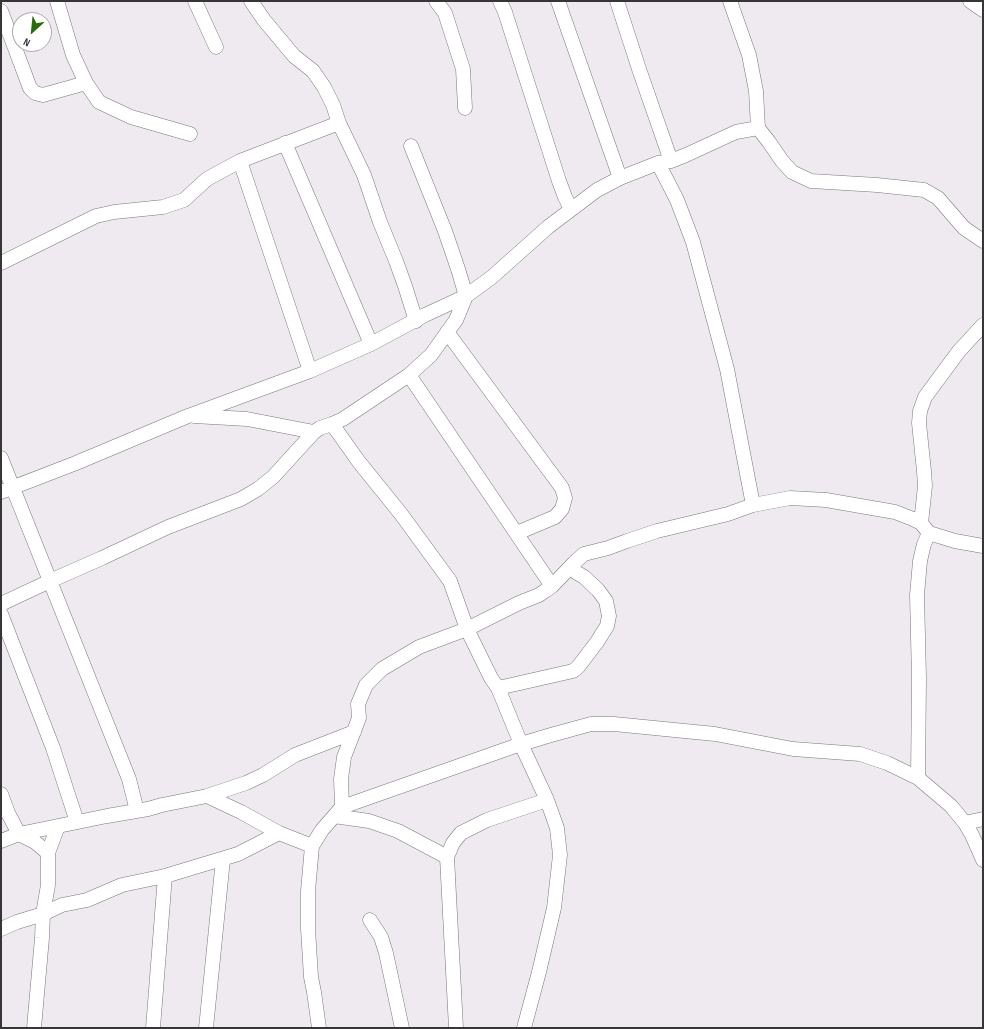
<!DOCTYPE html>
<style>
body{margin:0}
#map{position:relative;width:984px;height:1029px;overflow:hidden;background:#eeeaf0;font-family:"Sofia Sans Condensed",sans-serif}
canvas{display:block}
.frame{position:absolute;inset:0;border:2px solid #373538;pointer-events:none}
.north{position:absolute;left:12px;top:12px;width:40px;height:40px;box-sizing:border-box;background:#fff;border:1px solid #afaeaf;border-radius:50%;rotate:207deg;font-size:11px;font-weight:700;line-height:16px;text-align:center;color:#373538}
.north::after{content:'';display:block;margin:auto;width:14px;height:18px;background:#276d08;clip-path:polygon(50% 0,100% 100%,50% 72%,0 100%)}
</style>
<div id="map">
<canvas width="984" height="1029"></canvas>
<div class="frame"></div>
<div class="north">N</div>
</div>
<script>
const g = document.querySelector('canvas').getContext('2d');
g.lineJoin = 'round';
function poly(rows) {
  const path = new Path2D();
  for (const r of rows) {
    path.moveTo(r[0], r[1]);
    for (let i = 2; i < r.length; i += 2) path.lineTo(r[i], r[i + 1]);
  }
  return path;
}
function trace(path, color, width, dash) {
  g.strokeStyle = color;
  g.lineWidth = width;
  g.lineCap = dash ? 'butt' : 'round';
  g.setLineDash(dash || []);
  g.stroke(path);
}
const minor = poly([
 [57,1,73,55,86,83,99,102,131,117,190,134],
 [195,1,216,47],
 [251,1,264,20,294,56,313,71,324,87,333,105,339,123,364,175,380,222,396,261,405,286,416,321],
 [436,1,445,13,463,69,465,108],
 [500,1,505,12,559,181,565,197,571,209],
 [558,1,620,178],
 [617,1,639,69,671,161],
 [730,1,749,55,756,91,758,128,769,142,782,161,792,172,811,181,877,185,924,190,938,198,964,228,983,241],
 [970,1,983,10],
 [1,11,30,88,35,93,43,95,86,83],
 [285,143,371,344],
 [240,161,310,371],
 [658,163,677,200,693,242,727,369,753,505],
 [1,263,96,216,114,212,163,207,184,200,207,179,240,161,339,123],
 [447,332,562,488,565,498,562,509,555,517,517,533],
 [409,375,552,586],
 [194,416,247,419,314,432],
 [332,424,359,462,401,514,450,581,467,629,491,678,498,688,521,744,547,800,557,828,560,855,554,908,539,972,524,1028],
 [1,458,129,779,137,811],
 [1,492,76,463,188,416,310,371,371,344,425,315,466,296,492,277,548,227,597,190,620,178,658,163,671,161,686,155,736,132,758,128],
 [921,523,925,486,924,471,919,423,920,411,925,397,959,351,983,325],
 [1,604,50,581,102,558,168,527,241,499,258,489,273,477,314,432,320,428,332,424,343,419,409,375,431,355,456,320,466,296,458,269,445,231,411,146],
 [1,614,53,748,77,822],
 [498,688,573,671,578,667,597,642,607,626,609,616,606,601,598,590,584,577,569,568],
 [918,778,919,678,917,595,920,561,924,544,929,533],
 [1,794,8,813,19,834,35,842,48,853,48,885,43,914,42,938,34,1028],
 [207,796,246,783,263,775,295,755,354,732],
 [342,807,341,779,344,757,359,718,358,704,366,685,382,669,419,647,467,629,519,603,539,595,545,591,552,586,574,563,584,554,608,548,627,541,657,531,728,514,753,505,790,498,826,500,895,512,913,519,921,523,929,533,955,541,983,546],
 [334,816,369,821,398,831,447,857,456,1028],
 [965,823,983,819],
 [1,841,19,834,107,816,148,809,162,805,207,796,241,812,279,833,312,846],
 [48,853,58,826],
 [447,857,453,843,461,833,487,820,547,800],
 [370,920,381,937,386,953,402,1028],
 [1,929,17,922,43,914,62,905,87,900,122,885,165,876,238,854,279,833],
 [153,1028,165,876],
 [206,1028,223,859],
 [319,1028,314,992,311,977,308,929,308,891,312,846,322,830,342,807,521,744,551,735,591,724,614,724,715,734,793,749,860,754,887,763,918,778,951,806,965,823,972,835,983,860]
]);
trace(minor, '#7a777d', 15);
trace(minor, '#fff', 14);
</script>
